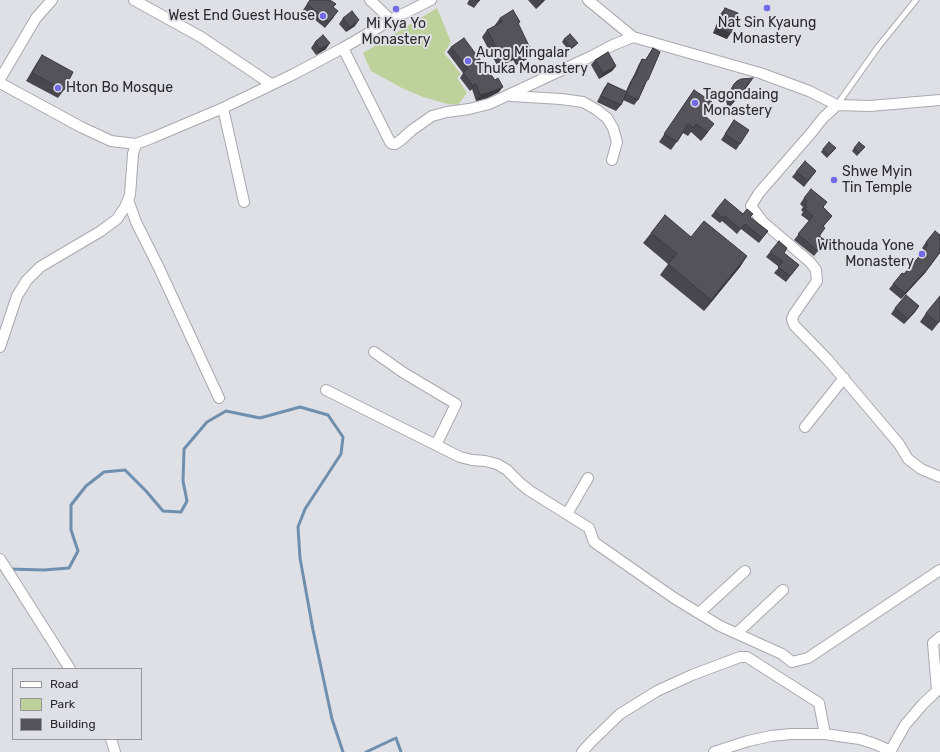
<!DOCTYPE html>
<style>
body{margin:0}
#map{position:relative;width:940px;height:752px;overflow:hidden;background:#dfdfe6;font-family:Rubik,sans-serif}
canvas{display:block}
.legend{position:absolute;left:12px;top:668px;width:130px;height:72px;box-sizing:border-box;background:#dfdfe6;border:1px solid #97969c;margin:0;padding:5px 7px;list-style:none;font-size:12px;color:#2a292c}
.legend li{display:flex;align-items:center;gap:8px;height:20px}
.legend b{width:20px;border:1px solid #97969c}
</style>
<div id="map">
<canvas width="940" height="752"></canvas>
<ul class="legend">
<li><b style="height:5px;background:#fff"></b>Road</li>
<li><b style="height:11px;background:#bfd19a"></b>Park</li>
<li><b style="height:11px;background:#545359"></b>Building</li>
</ul>
</div>
<script>
const g = document.querySelector('canvas').getContext('2d');
g.lineJoin = 'round';
function fill(path, color) {
  g.fillStyle = color;
  g.fill(path, 'evenodd');
}
function poly(rows) {
  const path = new Path2D();
  for (const r of rows) {
    path.moveTo(r[0], r[1]);
    for (let i = 2; i < r.length; i += 2) path.lineTo(r[i], r[i + 1]);
  }
  return path;
}
function trace(path, color, width, dash) {
  g.strokeStyle = color;
  g.lineWidth = width;
  g.lineCap = dash ? 'butt' : 'round';
  g.setLineDash(dash || []);
  g.stroke(path);
}
function write(font, color, halo, rows, align = 'center') {
  g.font = font + ' Rubik,sans-serif';
  g.lineWidth = 4;
  g.setLineDash([]);
  g.textBaseline = 'middle';
  g.strokeStyle = halo;
  g.fillStyle = color;
  for (const [text, x, y, turn = 0] of rows) {
    g.save();
    g.translate(x, y);
    g.rotate((+turn || 0) * Math.PI / 180);
    g.textAlign = isNaN(turn) ? turn : align;
    if (halo) g.strokeText(text, 0, 0);
    g.fillText(text, 0, 0);
    g.restore();
  }
}
fill(poly([
 [437,8,451,42,444,53,461,74,457,78,467,93,458,105,448,104,423,97,402,88,371,71,363,53]
]), '#bfd19a');
trace(poly([
 [9,569,44,570,69,568,78,551,71,530,71,505,86,486,104,472,125,470,146,491,163,511,181,512,187,501,183,481,184,449,207,422,226,411,260,418,300,407,328,415,343,437,341,454,305,509,298,527,300,558,313,630,332,719,343,752],
 [366,752,396,738,401,752]
]), '#6f8fae', 3);
const lane = poly([
 [837,105,878,47,916,0]
]);
const street = poly([
 [134,0,201,37,271,84],
 [370,0,391,20],
 [588,0,633,37,760,73,809,91,837,105,870,106,940,100],
 [343,48,390,142,392,144,395,144,401,140,412,130,432,116,447,112,469,109,489,104,592,56,613,45,633,37],
 [0,79,36,18,52,0],
 [0,83,81,127,111,141,136,144],
 [511,96,561,99,583,102,597,110,607,118,613,128,617,142,612,160],
 [837,105,823,118,812,132,759,193,751,206,763,222,797,251,810,262,816,270,817,281,794,314,792,319,794,325,828,360,899,444,908,459,921,469,940,477],
 [223,108,244,202],
 [128,200,136,222,159,268,219,398],
 [0,347,17,296,27,280,40,267,101,231,117,219,125,207,130,195,133,154,136,144,152,138,223,108,294,74,343,48,391,20,431,0],
 [374,352,404,373,456,404,436,445],
 [326,390,460,457,472,460,485,461,497,464,507,470,520,483,530,491,589,528,594,542,674,598,720,626,782,654,792,662,808,658,940,570],
 [805,427,844,378],
 [567,514,588,478],
 [0,559,70,669],
 [699,613,745,571],
 [737,633,783,590],
 [937,690,933,643,940,637],
 [111,739,115,752],
 [582,752,591,742,620,714,657,691,692,675,740,657,747,657,819,703,825,734],
 [714,752,748,741,771,736,791,734,825,734,845,737,860,739,875,744,891,751],
 [891,752,892,748,905,725,923,704,940,688]
]);
trace(lane, '#a9a8af', 7);
trace(street, '#a9a8af', 12);
trace(lane, '#fff', 5);
trace(street, '#fff', 10);
fill(poly([
 [469,0,480,0,474,8,467,4],
 [528,0,545,0,536,9],
 [307,4,334,17,325,28,303,10],
 [725,8,727,39,713,33,721,13],
 [343,18,355,26,346,32,339,24],
 [500,18,520,22,518,24,527,59,516,65,513,60,498,67,482,37,487,30,495,26,495,25],
 [564,39,576,45,569,51,562,42],
 [315,42,326,49,316,55,311,48],
 [451,47,499,92,487,98,476,101,472,89,470,91,460,78,463,73,447,52],
 [653,48,645,85,638,100,634,105,623,100,621,105,616,111,597,102,604,88,608,83,626,91,630,82,633,77,639,64,642,59,645,60],
 [42,55,64,90,58,98,26,81,36,64],
 [595,60,616,66,612,71,599,79,591,65],
 [753,78,747,87,728,109,726,101,726,97,728,93,734,84],
 [694,90,703,114,708,132,701,141,691,132,688,136,683,133,671,150,659,142],
 [734,120,740,144,736,150,721,140],
 [865,147,857,156,852,151,854,148],
 [836,148,827,158,821,152,823,149],
 [816,171,804,187,792,177,796,172],
 [804,198,823,207,832,216,823,227,821,234,820,236,826,241,814,256,794,240,809,221,801,215,803,212,801,210,803,207,800,204],
 [715,211,743,214,750,218,768,231,759,243,741,229,737,234,722,221,720,223,711,216],
 [651,233,691,237,747,256,740,267,704,311,660,275,668,264,643,243],
 [940,235,940,253,925,273,901,299,889,289,893,284,904,274,924,250,922,248,926,242],
 [770,252,784,253,799,265,786,282,774,273,779,267,766,257],
 [919,306,915,312,904,324,891,314,895,308],
 [926,313,940,321,932,331,920,322]
]), '#48474d');
fill(poly([
 [543,0,545,0,536,9,540,3],
 [359,20,355,26,346,32,350,27],
 [718,28,731,33,727,39,713,33],
 [330,43,326,49,316,55,320,49],
 [578,43,576,45,569,51,571,48],
 [518,52,513,60,498,67,503,60],
 [532,52,527,59,516,65,521,58],
 [616,66,612,71,599,79,603,73],
 [753,78,747,87,728,109,734,101],
 [476,84,472,89,470,91,473,86],
 [503,87,499,92,487,98,476,101,480,95],
 [714,124,708,132,701,141,707,132],
 [940,252,925,273,901,299,905,293],
 [747,256,740,267,704,311,711,300],
 [919,306,915,312,904,324,908,319]
]), '#3b3a3e');
const building = poly([
 [310,0,330,0,336,4,333,7,338,11,329,22,307,4,310,0],
 [475,0,480,0,478,2,475,0],
 [537,0,543,0,540,3,537,0],
 [725,8,738,13,731,33,718,28,725,8],
 [513,10,520,22,518,23,532,52,521,58,518,52,503,60,487,30,502,22,500,18,513,10],
 [352,11,359,20,350,27,343,18,352,11],
 [570,34,578,43,571,48,564,39,570,34],
 [323,35,330,43,320,49,315,42,323,35],
 [464,38,495,80,498,78,503,87,491,92,480,95,476,84,473,86,463,72,468,69,451,47,464,38],
 [653,48,660,52,648,80,647,80,638,100,626,94,634,76,635,77,642,59,646,60,653,48],
 [608,52,616,66,603,73,595,60,608,52],
 [42,55,73,72,64,90,32,73,42,55],
 [753,78,734,101,732,93,732,88,734,84,737,81,741,79,753,78],
 [608,83,627,92,621,105,601,96,608,83],
 [694,90,712,102,703,114,714,124,707,132,696,124,694,128,688,124,677,142,664,134,694,90],
 [734,120,749,130,740,144,725,134,734,120],
 [829,142,836,148,829,155,823,149,829,142],
 [859,142,865,147,859,153,854,148,859,142],
 [805,161,816,171,808,181,796,172,805,161],
 [811,189,827,202,823,207,832,216,823,226,825,228,819,236,826,241,818,251,798,234,813,216,805,209,807,206,805,204,807,201,804,198,811,189],
 [725,199,743,214,747,209,753,214,750,217,768,231,762,238,745,224,740,229,725,216,723,218,715,211,725,199],
 [665,215,691,237,704,221,747,256,711,300,668,264,677,254,651,233,665,215],
 [935,231,940,235,940,252,929,267,905,293,893,284,902,273,904,274,918,258,928,244,926,242,935,231],
 [779,241,787,248,784,253,799,265,790,276,778,267,783,262,770,252,779,241],
 [906,295,919,306,908,319,895,308,906,295],
 [940,296,940,320,938,323,926,313,940,296]
]);
fill(building, '#545359');
trace(building, '#3b3a3e', 1);
for (const [x, y, r, color] of [
 [767,8,4,"#736be6"],
 [396,9,4,"#736be6"],
 [323,16,4,"#736be6"],
 [468,61,4,"#736be6"],
 [58,88,4,"#736be6"],
 [695,103,4,"#736be6"],
 [834,180,4,"#736be6"],
 [922,254,4,"#736be6"]
]) {
  const dot = new Path2D();
  dot.arc(x, y, r, 0, 2 * Math.PI);
  g.fillStyle = color;
  g.fill(dot);
  trace(dot, '#dfdfe6', 1.5);
}
write('14px', '#2a292c', '#dfdfe6', [
 ["West End Guest House",315,16,"right"],
 ["Nat Sin Kyaung",767,23,"center"],
 ["Monastery",767,39,"center"],
 ["Mi Kya Yo",396,24,"center"],
 ["Monastery",396,40,"center"],
 ["Aung Mingalar",476,53],
 ["Thuka Monastery",476,69],
 ["Hton Bo Mosque",66,88],
 ["Tagondaing",703,95],
 ["Monastery",703,111],
 ["Shwe Myin",842,172],
 ["Tin Temple",842,188],
 ["Withouda Yone",914,246,"right"],
 ["Monastery",914,262,"right"]
], 'left');
</script>
